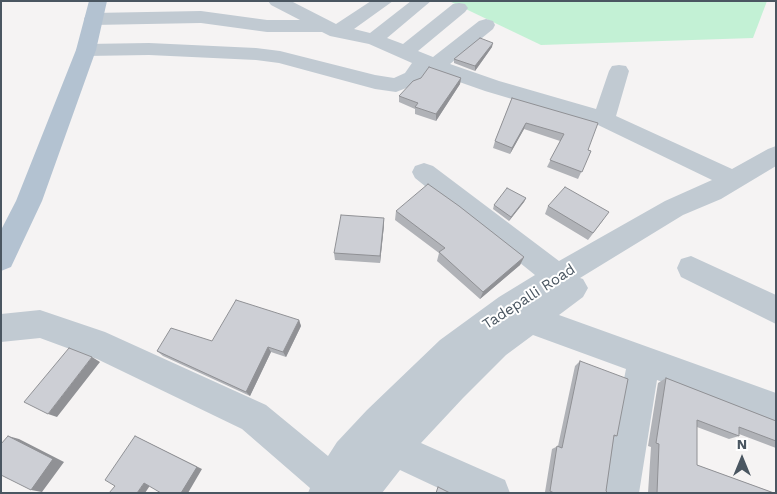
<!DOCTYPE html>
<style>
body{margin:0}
#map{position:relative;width:777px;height:494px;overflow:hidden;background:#f5f3f3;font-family:"Work Sans",sans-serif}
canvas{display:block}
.frame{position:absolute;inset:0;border:2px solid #4a5661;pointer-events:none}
.north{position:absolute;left:717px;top:434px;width:50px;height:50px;-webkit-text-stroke:4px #fff;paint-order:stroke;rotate:0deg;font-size:14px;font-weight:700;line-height:20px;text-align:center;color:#4a5661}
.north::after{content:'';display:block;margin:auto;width:18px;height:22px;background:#4a5661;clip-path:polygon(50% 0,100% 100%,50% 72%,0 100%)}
</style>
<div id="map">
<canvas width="777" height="494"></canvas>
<div class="frame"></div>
<div class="north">N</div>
</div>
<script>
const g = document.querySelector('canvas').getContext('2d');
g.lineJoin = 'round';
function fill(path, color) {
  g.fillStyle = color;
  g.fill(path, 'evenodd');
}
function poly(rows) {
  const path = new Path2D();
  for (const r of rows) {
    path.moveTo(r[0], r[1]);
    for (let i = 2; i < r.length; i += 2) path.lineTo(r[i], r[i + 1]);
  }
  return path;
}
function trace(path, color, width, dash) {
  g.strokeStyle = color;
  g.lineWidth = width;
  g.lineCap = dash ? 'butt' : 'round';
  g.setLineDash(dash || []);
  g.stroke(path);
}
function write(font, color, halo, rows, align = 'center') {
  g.font = font + ' "Work Sans",sans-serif';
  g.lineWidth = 4;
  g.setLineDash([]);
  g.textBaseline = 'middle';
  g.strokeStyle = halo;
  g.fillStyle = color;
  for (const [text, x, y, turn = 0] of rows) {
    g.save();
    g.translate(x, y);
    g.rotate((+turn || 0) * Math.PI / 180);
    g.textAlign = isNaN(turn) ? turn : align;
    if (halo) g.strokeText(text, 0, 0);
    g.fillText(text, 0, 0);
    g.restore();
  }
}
fill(poly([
 [449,1,767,1,753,38,541,45]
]), '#c3f1d5');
fill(poly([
 [268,1,291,1,336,24,371,1,393,1,354,29,370,33,411,1,431,1,387,38,403,44,453,4,459,3,465,4,468,8,465,12,418,51,433,57,479,21,486,19,493,21,495,25,493,29,450,64,499,81,596,109,609,71,612,66,619,65,626,66,629,71,616,116,732,169,768,149,776,146,776,166,721,199,683,215,580,278,583,279,588,288,583,297,559,315,776,393,776,427,657,380,639,493,601,493,626,369,533,335,506,355,463,398,421,443,505,480,510,493,449,493,400,470,382,493,308,493,310,488,242,429,97,359,40,338,1,342,1,314,40,310,105,332,266,405,328,456,337,442,367,410,440,340,499,297,535,275,415,178,412,172,415,166,424,163,433,166,559,261,665,201,712,180,596,124,485,91,428,71,419,83,396,92,375,89,279,63,256,60,149,55,86,56,79,54,76,50,79,46,86,44,149,43,256,48,280,51,375,75,394,78,405,73,412,63,369,44,330,36,322,32,267,32,201,23,93,25,86,23,84,19,86,15,93,13,201,11,267,20,300,20,271,5,268,1],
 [691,256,776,295,776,324,681,277,677,268,681,259,691,256]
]), '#c1cad2');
fill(poly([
 [89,1,107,1,96,50,42,201,11,267,1,271,1,230,16,201,76,50,89,1]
]), '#b3c2d1');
fill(poly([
 [492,47,475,71,454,63,454,59],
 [461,78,460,84,436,121,415,114,415,109,399,102,399,96],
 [512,98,588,150,591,151,578,179,547,167,560,141,524,129,510,154,493,148,495,141],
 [526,198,524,202,509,221,493,209,494,205],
 [548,206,604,219,588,240,545,214],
 [396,211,524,257,520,265,480,299,437,261,439,253,395,220],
 [384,218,384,225,380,263,335,260,334,253],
 [299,320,301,326,286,357,271,352,250,396,163,356,157,351,212,341],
 [580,361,617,436,614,437,606,491,608,493,545,493,545,492,552,449,558,446,575,366],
 [666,378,776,421,776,448,739,434,739,436,729,439,697,427,697,465,774,493,648,493,651,447,648,446,658,383]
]), '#b0b2b7');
fill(poly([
 [493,43,492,47,475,71,475,66],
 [461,78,460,84,436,121,436,114],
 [526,123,524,129,510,154,512,148],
 [526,198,524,202,509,221,511,217],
 [384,218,384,225,380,263,380,256],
 [524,257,520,265,480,299,483,292],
 [299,320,301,326,286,357,283,352],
 [268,347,271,352,250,396,246,392],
 [92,357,100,362,57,417,48,414],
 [8,436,19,439,64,462,42,492,31,490],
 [135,436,202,469,188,493,181,493],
 [144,483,151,484,145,493,137,493]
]), '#909195');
const building = poly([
 [480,38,493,43,475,66,454,59,480,38],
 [429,67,461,78,436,114,415,107,418,103,399,96,413,81,421,78,429,67],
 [512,98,598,123,588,150,591,151,582,172,550,160,564,134,526,123,512,148,495,141,512,98],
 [428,184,459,206,524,257,483,292,439,252,445,248,396,211,428,184],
 [565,187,609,212,593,233,548,206,565,187],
 [507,188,526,198,511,217,494,205,507,188],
 [341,215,384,218,380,256,334,253,341,215],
 [236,300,299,320,283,352,268,347,246,392,157,351,171,328,212,341,236,300],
 [69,348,92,357,48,414,24,402,69,348],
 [580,361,628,379,617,436,614,435,606,491,608,493,554,493,550,491,557,446,562,448,580,361],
 [666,378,776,421,776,441,739,427,739,436,697,420,697,465,774,493,657,493,659,444,656,443,666,378],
 [8,436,53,459,31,490,1,475,1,444,8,436],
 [135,436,197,467,181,493,161,493,144,483,137,493,109,493,115,486,105,480,135,436],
 [438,487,450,493,436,493,438,487]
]);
fill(building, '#cdcfd5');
trace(building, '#909195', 1);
write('15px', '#4a5661', '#fff', [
 ["Tadepalli Road",529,297,-33]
]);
</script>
